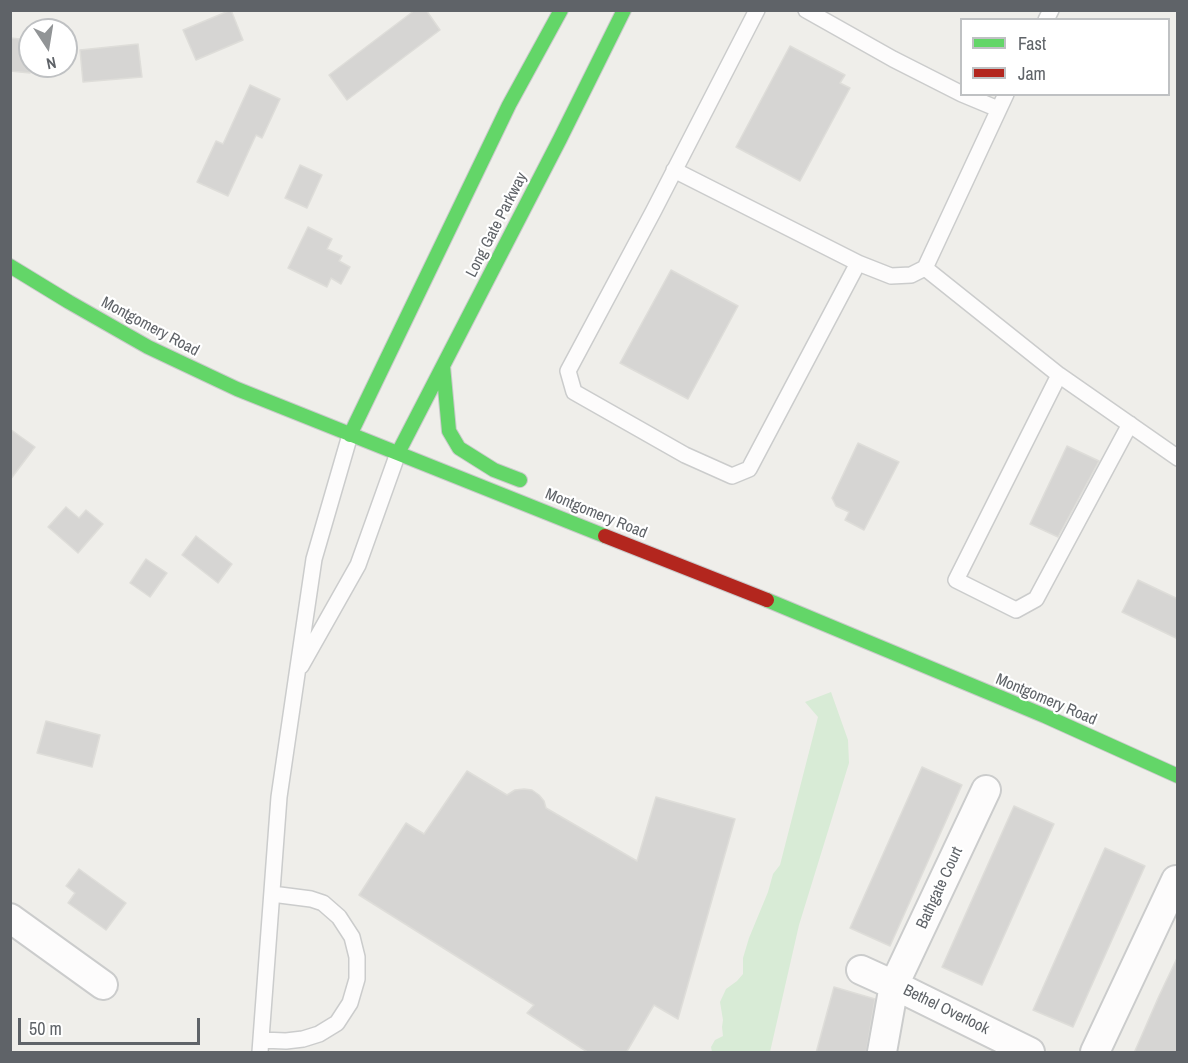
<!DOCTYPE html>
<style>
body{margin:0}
#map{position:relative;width:1188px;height:1063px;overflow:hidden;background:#efeeea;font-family:"Archivo Narrow",sans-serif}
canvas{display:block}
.frame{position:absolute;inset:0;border:12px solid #5f6368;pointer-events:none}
.legend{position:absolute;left:960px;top:18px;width:210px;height:78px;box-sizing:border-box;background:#fff;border:2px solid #bfc1c3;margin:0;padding:8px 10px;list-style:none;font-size:18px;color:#5f6368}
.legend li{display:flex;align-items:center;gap:12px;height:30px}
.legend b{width:30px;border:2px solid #bfc1c3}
.north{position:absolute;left:18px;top:18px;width:60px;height:60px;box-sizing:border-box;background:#fff;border:2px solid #bfc1c3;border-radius:50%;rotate:168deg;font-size:16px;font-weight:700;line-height:24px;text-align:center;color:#5f6368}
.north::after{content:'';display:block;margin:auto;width:21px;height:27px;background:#919496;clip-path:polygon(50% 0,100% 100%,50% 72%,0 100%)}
.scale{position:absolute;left:18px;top:1018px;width:182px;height:27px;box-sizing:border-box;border:3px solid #5f6368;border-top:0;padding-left:8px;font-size:18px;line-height:21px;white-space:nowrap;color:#5f6368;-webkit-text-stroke:4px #fff;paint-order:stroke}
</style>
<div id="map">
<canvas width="1188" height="1063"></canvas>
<div class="frame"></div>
<ul class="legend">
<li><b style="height:8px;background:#63d668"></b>Fast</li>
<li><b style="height:8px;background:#b3261e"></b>Jam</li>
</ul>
<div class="north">N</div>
<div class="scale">50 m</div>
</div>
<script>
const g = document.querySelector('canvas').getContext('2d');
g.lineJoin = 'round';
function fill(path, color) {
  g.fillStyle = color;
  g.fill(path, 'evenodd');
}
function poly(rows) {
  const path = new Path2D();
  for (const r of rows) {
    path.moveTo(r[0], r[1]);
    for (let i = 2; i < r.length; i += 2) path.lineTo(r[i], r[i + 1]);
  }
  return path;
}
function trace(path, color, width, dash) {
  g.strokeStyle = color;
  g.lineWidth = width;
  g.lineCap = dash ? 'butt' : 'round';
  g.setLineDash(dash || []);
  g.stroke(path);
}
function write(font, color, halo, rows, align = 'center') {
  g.font = font + ' "Archivo Narrow",sans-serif';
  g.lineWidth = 4.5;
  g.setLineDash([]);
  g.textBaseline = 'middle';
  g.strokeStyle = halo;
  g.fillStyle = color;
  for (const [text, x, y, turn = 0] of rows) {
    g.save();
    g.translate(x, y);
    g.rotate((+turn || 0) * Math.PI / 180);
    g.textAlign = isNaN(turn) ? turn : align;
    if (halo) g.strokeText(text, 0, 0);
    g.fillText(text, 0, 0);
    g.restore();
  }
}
fill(poly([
 [831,692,848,740,849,763,799,925,770,1052,712,1052,711,1047,715,1040,723,1036,722,1027,723,1020,720,1002,726,989,737,981,743,974,743,958,749,938,768,892,773,874,780,865,818,717,805,702]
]), '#d8ebd6');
const building = poly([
 [231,10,243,40,196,60,183,30,231,10],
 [415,10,426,10,440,30,347,100,329,75,415,10],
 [10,38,30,40,30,73,10,71,10,38],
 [138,44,142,77,83,82,80,50,138,44],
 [790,46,845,75,840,83,850,88,800,181,736,147,790,46],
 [250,85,280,99,262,138,256,135,228,196,197,182,216,141,223,144,250,85],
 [300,165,322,175,307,208,285,198,300,165],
 [308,227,332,239,327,249,342,256,339,261,350,267,341,284,331,278,327,287,288,268,308,227],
 [671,270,738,306,688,399,620,363,671,270],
 [10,429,35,447,10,480,10,429],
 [858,443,899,462,864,530,845,520,849,512,836,506,832,498,858,443],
 [1067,446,1099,461,1058,537,1030,524,1067,446],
 [66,507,79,518,86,510,103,524,78,553,48,527,66,507],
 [196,536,232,564,218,583,182,555,196,536],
 [146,559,167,573,150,597,130,583,146,559],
 [1138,580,1178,599,1178,639,1122,612,1138,580],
 [46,721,100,735,92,767,37,753,46,721],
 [922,767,962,785,890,946,850,928,922,767],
 [467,771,507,795,515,790,524,789,532,790,539,795,544,801,546,808,637,861,656,797,735,819,678,1019,654,1005,626,1053,589,1053,527,1013,534,1005,359,895,406,823,424,834,467,771],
 [1014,806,1054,824,982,985,942,967,1014,806],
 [1105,848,1145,866,1073,1027,1033,1010,1105,848],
 [79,869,126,903,106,930,68,903,75,893,66,886,79,869],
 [1178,956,1178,1053,1134,1053,1159,996,1178,956],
 [834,987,875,999,866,1053,816,1053,834,987]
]);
fill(building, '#d6d5d3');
trace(building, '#deddd9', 1.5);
const lane = poly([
 [757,10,653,212,568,371,574,392,685,455,732,476,749,469,858,263],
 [806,10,893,59,962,94],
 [1046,20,1051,10],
 [962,94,998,109],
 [674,170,858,263,891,276,911,275,925,268,1006,94],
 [925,268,1059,375,1178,458],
 [1059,375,956,580,1016,610,1036,599,1130,424],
 [301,666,358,565,398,453],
 [261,1040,286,1041,303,1039,319,1034,337,1023,350,1003,357,979,357,957,352,937,339,917,323,903,311,899,272,894],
 [260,1052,279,797,297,674,314,559,350,435]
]);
const street = poly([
 [10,918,103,985],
 [861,970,894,985,1030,1052],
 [882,1052,894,985,986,790],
 [1095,1052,1176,880]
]);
const fast = poly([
 [10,266,69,302,148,347,237,389,605,536],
 [443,366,449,431,459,448,494,470,520,480],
 [350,435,509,105,561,10],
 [398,453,560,139,624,10],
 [767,600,1045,716,1178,776]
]);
const jam = poly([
 [605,536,767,600]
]);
trace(lane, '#cbcccc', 18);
trace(street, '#cbcccc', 32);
trace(fast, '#cacacb', 16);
trace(jam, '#cacacb', 16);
trace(lane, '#fdfcfc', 15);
trace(street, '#fdfcfc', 28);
trace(fast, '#63d668', 14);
trace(jam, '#b3261e', 14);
write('16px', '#5f6368', '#fff', [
 ["Long Gate Parkway",497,225,-63],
 ["Montgomery Road",150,327,28],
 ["Montgomery Road",596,514,22],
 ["Montgomery Road",1046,700,23],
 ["Bathgate Court",940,888,-65],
 ["Bethel Overlook",946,1010,26]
]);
</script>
